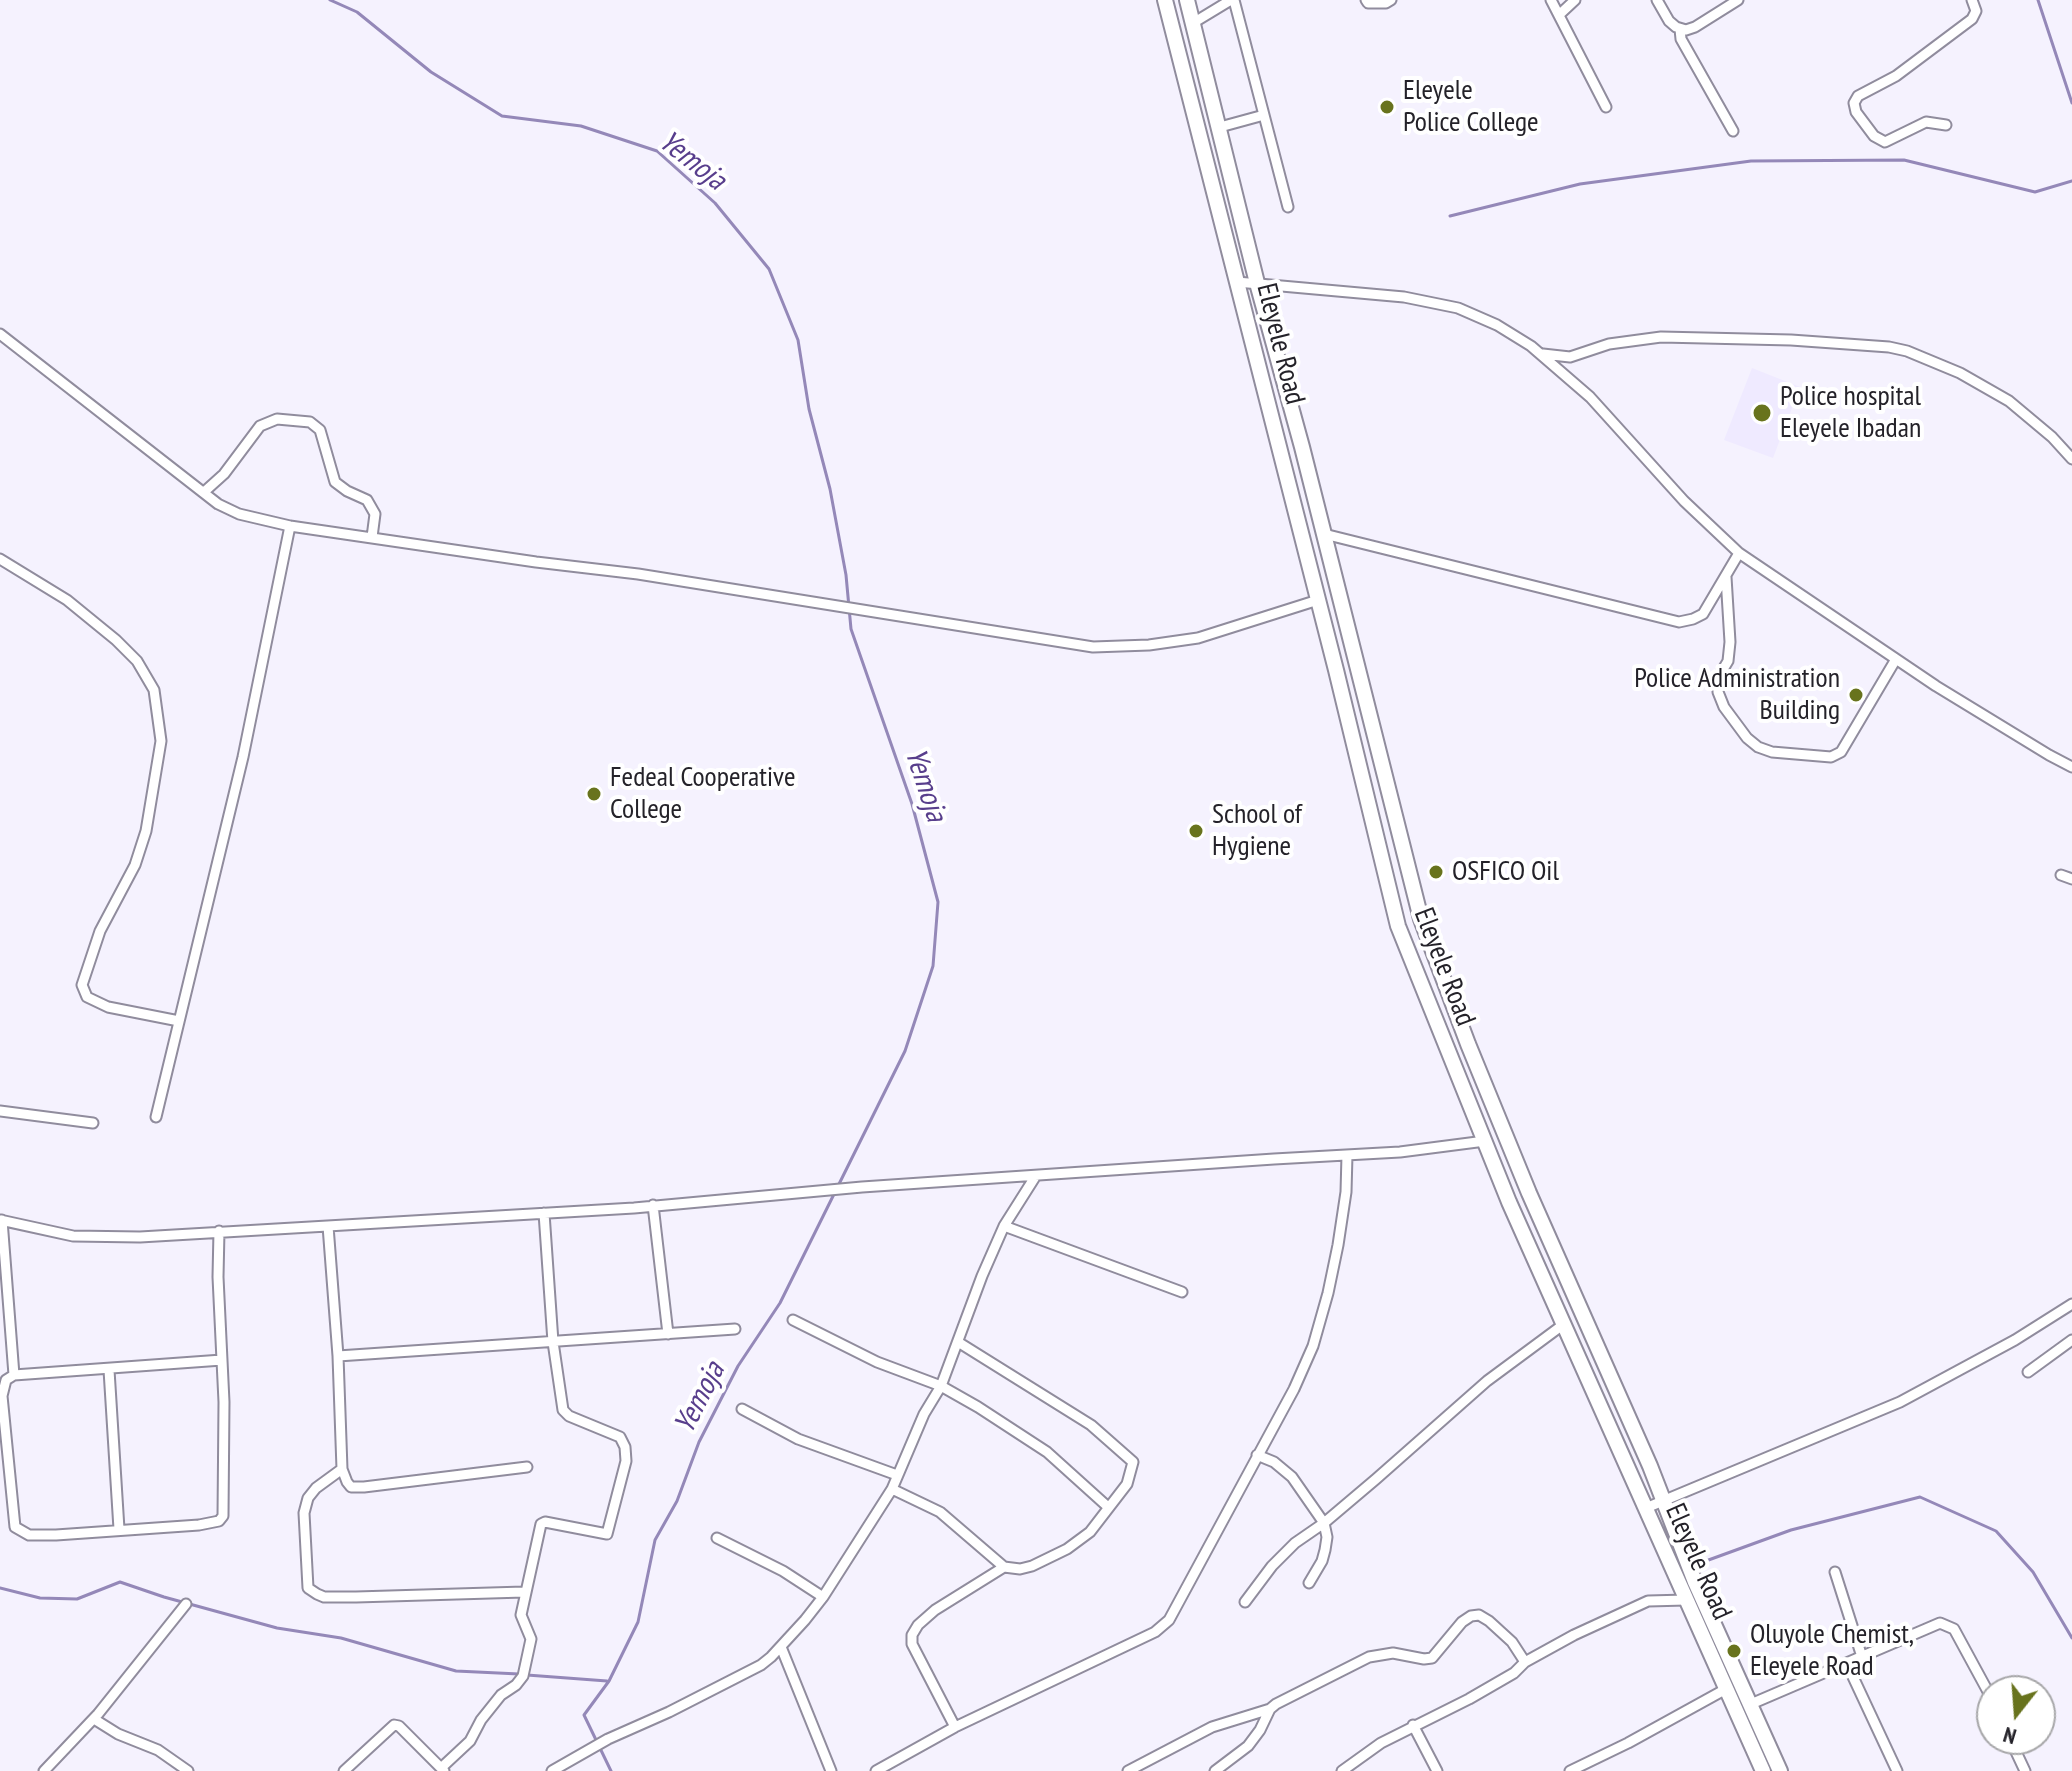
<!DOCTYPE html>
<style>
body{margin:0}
#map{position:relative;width:2072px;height:1771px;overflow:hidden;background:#f5f2fe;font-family:"PT Sans Narrow",sans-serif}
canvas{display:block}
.north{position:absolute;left:1976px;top:1675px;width:80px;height:80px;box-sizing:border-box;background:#fff;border:2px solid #a7a7a9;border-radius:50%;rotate:197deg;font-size:22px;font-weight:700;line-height:32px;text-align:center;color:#242229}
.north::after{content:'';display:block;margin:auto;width:28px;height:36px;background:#68731d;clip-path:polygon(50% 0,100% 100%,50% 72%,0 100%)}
</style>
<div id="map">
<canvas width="2072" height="1771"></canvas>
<div class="north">N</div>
</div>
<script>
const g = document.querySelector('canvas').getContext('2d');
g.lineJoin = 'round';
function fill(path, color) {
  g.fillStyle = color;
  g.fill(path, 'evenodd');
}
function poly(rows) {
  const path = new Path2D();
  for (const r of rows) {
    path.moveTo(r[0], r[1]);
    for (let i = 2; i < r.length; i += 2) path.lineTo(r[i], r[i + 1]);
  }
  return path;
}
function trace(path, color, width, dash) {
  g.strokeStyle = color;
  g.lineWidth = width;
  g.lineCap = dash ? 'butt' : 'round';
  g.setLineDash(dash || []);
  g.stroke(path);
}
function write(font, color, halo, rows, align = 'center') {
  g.font = font + ' "PT Sans Narrow",sans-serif';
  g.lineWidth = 8;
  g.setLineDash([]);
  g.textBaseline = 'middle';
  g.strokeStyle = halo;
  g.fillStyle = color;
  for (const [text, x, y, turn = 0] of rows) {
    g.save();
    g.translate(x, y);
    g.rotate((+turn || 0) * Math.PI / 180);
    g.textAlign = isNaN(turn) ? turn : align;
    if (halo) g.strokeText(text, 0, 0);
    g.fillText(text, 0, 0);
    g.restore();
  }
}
fill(poly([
 [1752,368,1800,387,1773,458,1724,440]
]), '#efeaff');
trace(poly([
 [330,0,357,12,431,72,502,116,581,126,657,151,715,203,769,269,798,340,809,409,830,489,846,575,851,629,912,804,938,902,933,966,905,1051,780,1303,738,1366,699,1442,677,1501,655,1540,638,1622,609,1681,584,1715,611,1771],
 [2038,0,2072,103],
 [1450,216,1580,184,1751,161,1904,160,2035,192,2072,181],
 [1703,1562,1791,1530,1920,1497,1996,1531,2033,1572,2072,1638],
 [0,1588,40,1598,77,1599,120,1582,164,1597,277,1628,341,1638,456,1671,519,1674],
 [527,1675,607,1681]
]), '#9488b8', 3);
const minor = poly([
 [1234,0,1288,207],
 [1366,0,1368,3,1386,3,1391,0],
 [1551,0,1606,107],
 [1657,0,1669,21,1676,27,1686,30,1695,27,1738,0],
 [1560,14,1575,0],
 [1193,23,1231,0],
 [1680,29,1681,39,1733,131],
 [1946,125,1926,122,1885,142,1874,136,1856,112,1854,103,1858,96,1896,76,1972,19,1976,11,1972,0],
 [1220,127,1264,115],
 [1237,282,1404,297,1458,308,1497,325,1531,346,1590,397,1684,501,1739,553,1936,686,2049,755,2072,767],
 [0,334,218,504,239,514,290,526,536,562,638,574,1093,647,1149,645,1198,638,1318,600],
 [1543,354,1570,357,1609,344,1661,337,1791,340,1889,347,1907,351,1960,373,2009,401,2052,437,2072,459],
 [204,492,224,474,260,426,277,419,310,422,320,430,335,482,347,491,367,500,375,514,372,537],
 [1324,534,1679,622,1693,619,1703,614,1739,553],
 [0,559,67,600,116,640,137,661,154,690,161,741,146,831,135,865,100,931,82,985,87,997,108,1007,179,1021],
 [1726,577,1730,642,1728,661,1719,676,1718,692,1724,707,1747,738,1758,747,1772,752,1831,757,1841,752,1896,659],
 [2061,875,2072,879],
 [0,1111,93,1123],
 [156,1117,243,757,290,526],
 [653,1205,668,1334],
 [0,1220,73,1236,140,1237,634,1208,862,1187,1274,1159,1400,1152,1485,1141],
 [2,1220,14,1375],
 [328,1226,338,1356,342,1469,347,1482,351,1487,364,1487,527,1467],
 [1004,1226,1182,1292],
 [219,1231,218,1277,224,1402,223,1516,219,1521,199,1525,56,1535,29,1535,15,1527,2,1396,6,1380,14,1375,222,1360],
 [793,1320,877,1362,941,1386,978,1407,1047,1452,1108,1507],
 [338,1356,735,1329],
 [109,1370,119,1529],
 [2028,1372,2072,1340],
 [742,1409,798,1439,897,1475],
 [1257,1455,1274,1462,1292,1477,1324,1523,1327,1537,1325,1550,1322,1561,1309,1583],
 [342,1469,316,1488,308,1498,304,1513,308,1588,317,1594,324,1597,356,1597,524,1592],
 [892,1489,940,1512,1004,1567],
 [1646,1508,1900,1402,2015,1340,2072,1304],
 [717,1538,783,1571,823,1597],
 [1835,1572,1862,1657],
 [1245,1602,1272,1566,1295,1543,1324,1523,1376,1479,1487,1381,1564,1324],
 [781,1647,831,1771],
 [1847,1664,1897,1771],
 [1751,1704,1940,1623,1954,1629,1992,1699],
 [94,1719,118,1734,158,1750,188,1771],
 [1413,1725,1437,1771],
 [955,1727,912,1644,912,1635,918,1625,935,1610,1004,1567,1020,1569,1032,1566,1067,1549,1090,1532,1127,1484,1133,1462,1091,1425,958,1342],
 [2010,1739,2025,1771],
 [441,1768,470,1741,481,1720,501,1695,516,1685,523,1676,531,1639,521,1615,541,1524,545,1522,607,1534,626,1461,625,1447,620,1437,569,1416,563,1410,553,1342,544,1213],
 [44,1771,98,1714,186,1604],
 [344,1771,394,1725,399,1726,444,1771],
 [552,1771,608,1739,669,1712,761,1665,771,1657,805,1620,823,1597,892,1489,924,1414,941,1386,982,1276,1004,1226,1035,1177],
 [876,1771,955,1727,1155,1632,1169,1620,1294,1389,1313,1346,1328,1293,1338,1245,1346,1192,1347,1155],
 [1128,1771,1212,1727,1270,1709],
 [1215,1771,1248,1746,1260,1730,1270,1709,1276,1704,1369,1657,1393,1653,1424,1659,1432,1658,1462,1622,1471,1616,1479,1615,1489,1621,1512,1642,1525,1662],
 [1342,1771,1381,1743,1469,1699,1514,1673,1525,1662,1574,1635,1648,1601,1686,1600],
 [1570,1771,1628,1743,1726,1689]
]);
const primary = poly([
 [1165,0,1336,670,1398,926,1509,1202,1763,1771],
 [1187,0,1257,283,1302,447,1421,919,1468,1044,1529,1193,1650,1466,1695,1582,1780,1771]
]);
trace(minor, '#908c9d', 13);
trace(primary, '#908c9d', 18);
trace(minor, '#fff', 9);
trace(primary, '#fff', 14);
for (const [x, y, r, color] of [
 [1387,107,8,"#68731d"],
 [1762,413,10,"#68731d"],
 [1856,695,8,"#68731d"],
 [594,794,8,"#68731d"],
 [1196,831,8,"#68731d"],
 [1436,872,8,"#68731d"],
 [1734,1651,8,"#68731d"]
]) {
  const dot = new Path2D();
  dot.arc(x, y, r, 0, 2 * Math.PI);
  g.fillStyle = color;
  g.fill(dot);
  trace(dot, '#fff', 3);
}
write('28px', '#242229', '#fff', [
 ["Eleyele",1403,91],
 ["Police College",1403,123],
 ["Police hospital",1780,397],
 ["Eleyele Ibadan",1780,429],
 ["Police Administration",1840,679,"right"],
 ["Building",1840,711,"right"],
 ["Fedeal Cooperative",610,778],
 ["College",610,810],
 ["School of",1212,815],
 ["Hygiene",1212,847],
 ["OSFICO Oil",1452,872],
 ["Oluyole Chemist,",1750,1635],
 ["Eleyele Road",1750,1667]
], 'left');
write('28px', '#242229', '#fff', [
 ["Eleyele Road",1280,344,76],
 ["Eleyele Road",1444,967,69],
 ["Eleyele Road",1698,1562,66]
]);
write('italic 30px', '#583e8c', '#fff', [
 ["Yemoja",692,161,38],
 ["Yemoja",925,785,72],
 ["Yemoja",700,1398,-63]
]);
</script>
